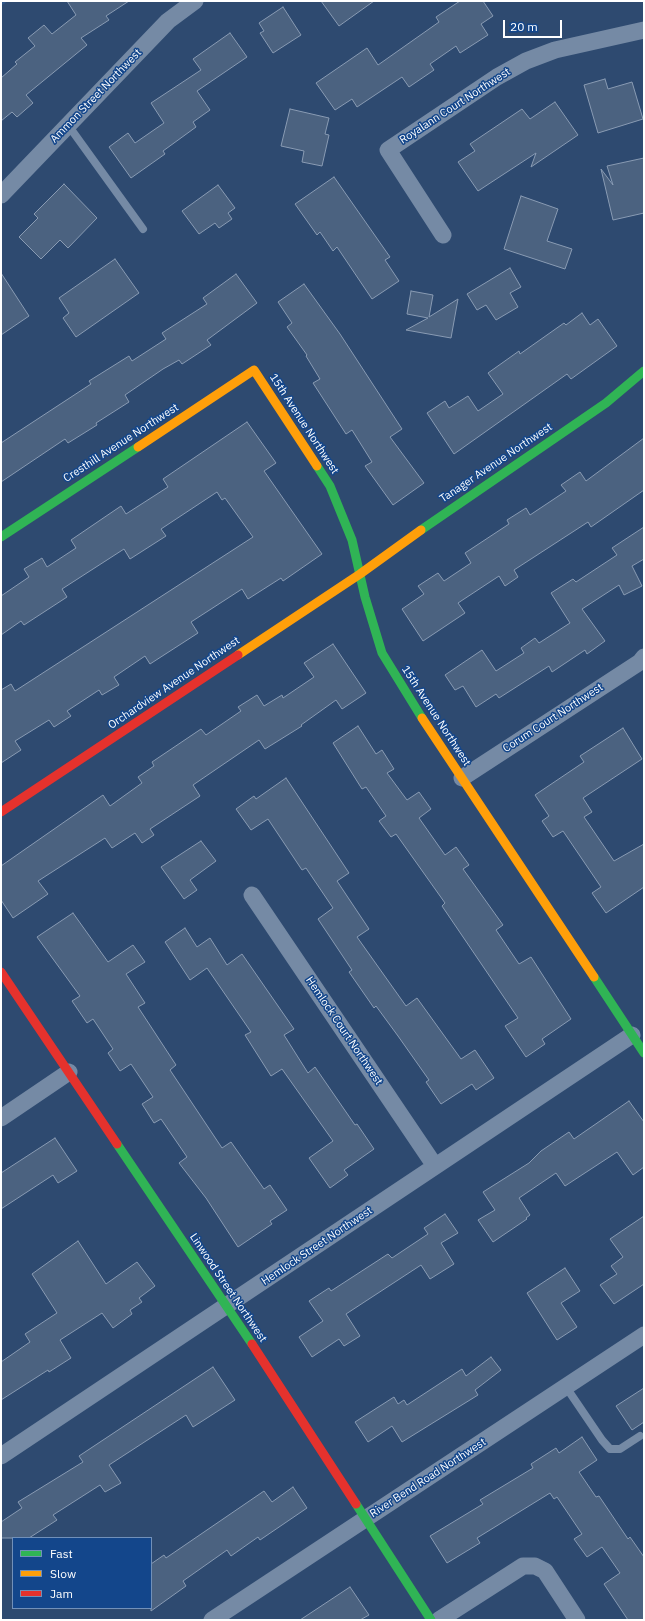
<!DOCTYPE html>
<style>
body{margin:0}
#map{position:relative;width:645px;height:1621px;overflow:hidden;background:#2e4a70;font-family:"IBM Plex Sans",sans-serif}
canvas{display:block}
.frame{position:absolute;inset:0;border:2px solid #fff;pointer-events:none}
.legend{position:absolute;left:12px;top:1537px;width:140px;height:72px;box-sizing:border-box;background:#13468b;border:1px solid #7190b9;margin:0;padding:5px 7px;list-style:none;font-size:12px;color:#fff}
.legend li{display:flex;align-items:center;gap:8px;height:20px}
.legend b{width:20px;border:1px solid #7190b9}
.scale{position:absolute;left:503px;top:20px;width:59px;height:18px;box-sizing:border-box;border:2px solid #fff;border-top:0;padding-left:5px;font-size:12px;line-height:14px;white-space:nowrap;color:#fff;-webkit-text-stroke:3px #13468b;paint-order:stroke}
</style>
<div id="map">
<canvas width="645" height="1621"></canvas>
<div class="frame"></div>
<ul class="legend">
<li><b style="height:5px;background:#30b455"></b>Fast</li>
<li><b style="height:5px;background:#ff9f0a"></b>Slow</li>
<li><b style="height:5px;background:#e5322d"></b>Jam</li>
</ul>
<div class="scale">20 m</div>
</div>
<script>
const g = document.querySelector('canvas').getContext('2d');
g.lineJoin = 'round';
function poly(rows) {
  const path = new Path2D();
  for (const r of rows) {
    path.moveTo(r[0], r[1]);
    for (let i = 2; i < r.length; i += 2) path.lineTo(r[i], r[i + 1]);
  }
  return path;
}
function trace(path, color, width, dash) {
  g.strokeStyle = color;
  g.lineWidth = width;
  g.lineCap = dash ? 'butt' : 'round';
  g.setLineDash(dash || []);
  g.stroke(path);
}
function fill(path, color) {
  g.fillStyle = color;
  g.fill(path, 'evenodd');
}
function write(font, color, halo, rows, align = 'center') {
  g.font = font + ' "IBM Plex Sans",sans-serif';
  g.lineWidth = 3;
  g.setLineDash([]);
  g.textBaseline = 'middle';
  g.strokeStyle = halo;
  g.fillStyle = color;
  for (const [text, x, y, turn = 0] of rows) {
    g.save();
    g.translate(x, y);
    g.rotate((+turn || 0) * Math.PI / 180);
    g.textAlign = isNaN(turn) ? turn : align;
    if (halo) g.strokeText(text, 0, 0);
    g.fillText(text, 0, 0);
    g.restore();
  }
}
trace(poly([
 [1,2,3,1]
]), '#305688', 6);
const building = poly([
 [67,1,129,1,106,16,109,20,81,38,87,45,26,95,33,103,17,117,12,112,1,121,1,78,17,64,15,62,35,46,28,38,44,25,52,34,76,15,67,1],
 [321,1,374,1,339,26,321,1],
 [460,1,483,1,493,16,481,24,488,35,460,53,456,46,430,64,434,70,409,87,402,77,357,107,352,99,335,110,316,83,367,48,378,65,439,22,436,17,460,1],
 [283,7,301,35,273,53,260,33,264,31,259,23,283,7],
 [230,33,247,57,197,91,210,110,193,122,196,127,163,151,165,154,131,178,109,147,128,133,135,143,164,123,151,103,201,70,193,59,230,33],
 [605,79,608,89,632,82,643,119,598,133,584,85,605,79],
 [555,102,578,135,531,167,536,153,478,191,458,162,475,151,470,144,522,109,530,119,555,102],
 [290,109,329,118,325,134,329,135,322,166,302,162,304,151,281,146,290,109],
 [644,158,644,213,613,220,601,169,613,185,607,166,644,158],
 [334,177,390,257,385,260,399,281,372,299,337,247,333,251,320,232,317,235,295,204,334,177],
 [64,184,97,218,68,248,60,240,41,259,19,237,38,218,34,214,64,184],
 [218,185,235,208,228,213,232,219,219,228,215,223,199,234,182,211,218,185],
 [521,196,558,209,547,241,572,249,565,269,504,249,521,196],
 [115,259,139,293,76,337,63,318,69,313,59,298,115,259],
 [510,268,521,287,510,293,518,307,496,320,486,305,477,310,467,294,510,268],
 [1,273,29,316,1,335,1,273],
 [236,274,257,303,207,340,211,345,182,364,179,360,163,369,125,395,129,402,96,423,97,425,68,443,65,439,1,482,1,443,91,384,89,381,129,356,132,361,166,339,162,333,207,304,203,298,236,274],
 [304,284,340,334,402,429,390,437,424,483,393,505,365,466,372,462,352,430,346,434,313,383,320,379,306,356,307,355,287,327,292,323,278,302,304,284],
 [411,291,433,295,429,317,458,299,451,338,406,330,428,318,407,314,411,291],
 [582,313,590,325,598,319,617,346,571,379,567,374,454,454,427,413,445,401,449,408,468,396,478,411,503,394,488,373,519,351,520,354,564,323,566,325,582,313],
 [247,422,276,463,264,471,322,554,283,581,281,578,248,599,242,589,191,622,198,633,150,664,145,656,114,677,119,685,102,695,99,690,67,711,71,716,54,727,49,720,15,741,21,750,1,763,1,690,11,684,15,691,253,537,225,498,222,500,217,492,161,529,166,536,130,559,124,549,62,589,67,597,24,625,21,621,1,635,1,596,29,577,24,569,42,558,47,567,76,548,71,540,121,506,126,514,168,487,163,479,247,422],
 [644,438,644,490,591,527,588,522,514,570,518,577,505,586,499,576,458,603,465,613,423,641,402,609,424,594,418,586,438,573,444,581,471,563,465,553,509,524,507,520,526,508,530,515,566,491,561,485,580,472,586,481,644,438],
 [644,527,644,559,632,566,642,586,624,595,619,585,582,609,605,641,587,654,585,650,552,672,549,666,499,698,496,694,476,707,463,686,455,690,445,675,482,650,496,671,524,653,521,648,535,638,539,643,570,623,551,593,573,579,576,582,617,555,612,548,644,527],
 [333,644,366,693,342,709,336,700,301,725,302,726,265,749,259,740,193,785,200,796,150,829,154,835,142,843,135,833,112,848,105,838,38,881,48,894,13,918,1,900,1,866,103,795,110,806,142,783,138,777,154,766,152,762,201,729,206,735,241,711,238,707,257,695,264,706,282,695,283,698,314,677,304,663,333,644],
 [358,726,376,754,382,750,394,769,387,773,407,800,419,792,431,809,419,818,445,855,456,847,469,865,463,869,503,925,496,930,519,964,531,957,571,1019,542,1039,545,1044,526,1057,505,1026,518,1018,442,906,445,903,396,834,391,837,379,821,386,816,366,787,362,789,333,743,358,726],
 [623,728,642,759,583,798,592,812,584,817,614,861,644,844,644,887,606,913,592,893,601,887,563,831,553,837,542,821,549,816,535,795,584,762,580,756,623,728],
 [286,778,349,873,337,881,369,929,357,937,406,1006,417,998,461,1059,475,1050,494,1078,476,1090,472,1084,441,1104,426,1082,429,1080,398,1036,376,1006,374,1008,349,972,352,970,318,919,333,908,306,868,302,870,268,819,251,830,236,809,254,796,256,799,286,778],
 [201,841,216,861,190,880,197,890,184,899,161,867,201,841],
 [73,913,108,962,133,945,145,962,126,974,145,1003,138,1007,176,1065,170,1070,222,1148,231,1142,264,1189,270,1185,287,1210,270,1221,272,1224,238,1247,206,1198,179,1163,187,1157,161,1119,154,1123,142,1104,153,1097,131,1064,120,1071,108,1053,113,1049,93,1019,87,1023,72,1001,80,996,37,937,73,913],
 [185,928,197,947,210,938,227,965,242,954,294,1029,284,1035,308,1073,315,1067,355,1125,357,1124,374,1149,344,1170,348,1175,330,1188,309,1158,333,1141,282,1069,271,1076,245,1035,251,1032,207,968,190,980,165,942,185,928],
 [629,1101,644,1122,644,1167,633,1175,617,1152,565,1186,556,1173,519,1198,530,1215,526,1218,527,1219,493,1242,478,1220,495,1210,483,1192,529,1163,541,1151,569,1132,574,1139,629,1101],
 [55,1138,77,1171,58,1183,53,1175,1,1209,1,1173,55,1138],
 [445,1214,458,1233,441,1243,454,1264,430,1279,421,1265,346,1314,360,1336,344,1346,339,1339,312,1357,299,1337,323,1321,309,1301,329,1288,331,1291,388,1254,392,1258,428,1234,424,1228,445,1214],
 [644,1216,644,1284,614,1304,600,1285,617,1274,611,1266,623,1257,610,1239,644,1216],
 [78,1241,106,1284,137,1262,155,1286,139,1298,142,1302,130,1310,132,1314,113,1328,102,1313,60,1340,71,1358,49,1372,48,1370,1,1400,1,1362,30,1342,25,1334,57,1313,32,1274,78,1241],
 [565,1268,580,1291,561,1303,577,1327,557,1340,527,1293,565,1268],
 [491,1357,501,1370,475,1390,478,1395,402,1442,392,1426,368,1442,355,1422,394,1397,398,1404,404,1400,407,1405,462,1369,466,1376,491,1357],
 [213,1367,235,1400,193,1427,186,1415,109,1465,121,1483,105,1492,100,1485,53,1515,57,1520,29,1538,1,1538,1,1522,22,1508,18,1502,83,1462,79,1456,213,1367],
 [644,1388,644,1422,632,1430,616,1406,644,1388],
 [582,1437,597,1460,579,1472,596,1497,599,1496,628,1539,630,1537,644,1557,644,1620,628,1620,604,1584,620,1573,602,1547,587,1557,574,1539,582,1534,557,1497,554,1499,550,1493,477,1538,480,1543,447,1563,430,1536,483,1504,480,1500,533,1468,531,1464,556,1448,559,1453,582,1437],
 [293,1487,307,1508,260,1540,258,1537,231,1556,227,1550,183,1581,186,1586,151,1611,151,1564,164,1555,166,1558,264,1491,272,1502,293,1487],
 [350,1587,369,1615,360,1620,300,1620,350,1587]
]);
fill(building, '#4b6280');
trace(building, '#899bb3', 1);
trace(poly([
 [68,125,143,229],
 [566,1387,602,1440,610,1449,620,1449,640,1436]
]), '#758aa5', 8);
trace(poly([
 [1,195,168,21,195,1],
 [443,235,388,150,497,77,526,61,555,50,644,30],
 [462,778,640,662,644,657],
 [252,895,435,1166],
 [1,1118,69,1072],
 [1,1456,632,1035],
 [212,1620,644,1335],
 [439,1620,523,1566,535,1566,545,1571,577,1620]
]), '#758aa5', 17);
trace(poly([
 [317,466,330,486,352,540,365,597,382,653,422,718],
 [421,530,606,403,644,371],
 [1,537,138,447],
 [594,977,644,1053],
 [117,1144,252,1344],
 [356,1504,431,1620]
]), '#30b455', 9);
trace(poly([
 [138,447,254,370,317,466],
 [238,655,360,574,421,530],
 [422,718,594,977]
]), '#ff9f0a', 9);
trace(poly([
 [1,812,238,655],
 [1,972,117,1144],
 [252,1344,356,1504]
]), '#e5322d', 9);
write('11px', '#fff', '#13468b', [
 ["Ammon Street Northwest",96,96,-46],
 ["Royalann Court Northwest",455,106,-33],
 ["15th Avenue Northwest",304,424,57],
 ["Cresthill Avenue Northwest",121,443,-33],
 ["Tanager Avenue Northwest",496,463,-34],
 ["Orchardview Avenue Northwest",174,683,-34],
 ["15th Avenue Northwest",436,716,57],
 ["Corum Court Northwest",553,718,-33],
 ["Hemlock Court Northwest",344,1031,56],
 ["Hemlock Street Northwest",317,1246,-34],
 ["Linwood Street Northwest",228,1288,56],
 ["River Bend Road Northwest",428,1478,-33]
]);
</script>
